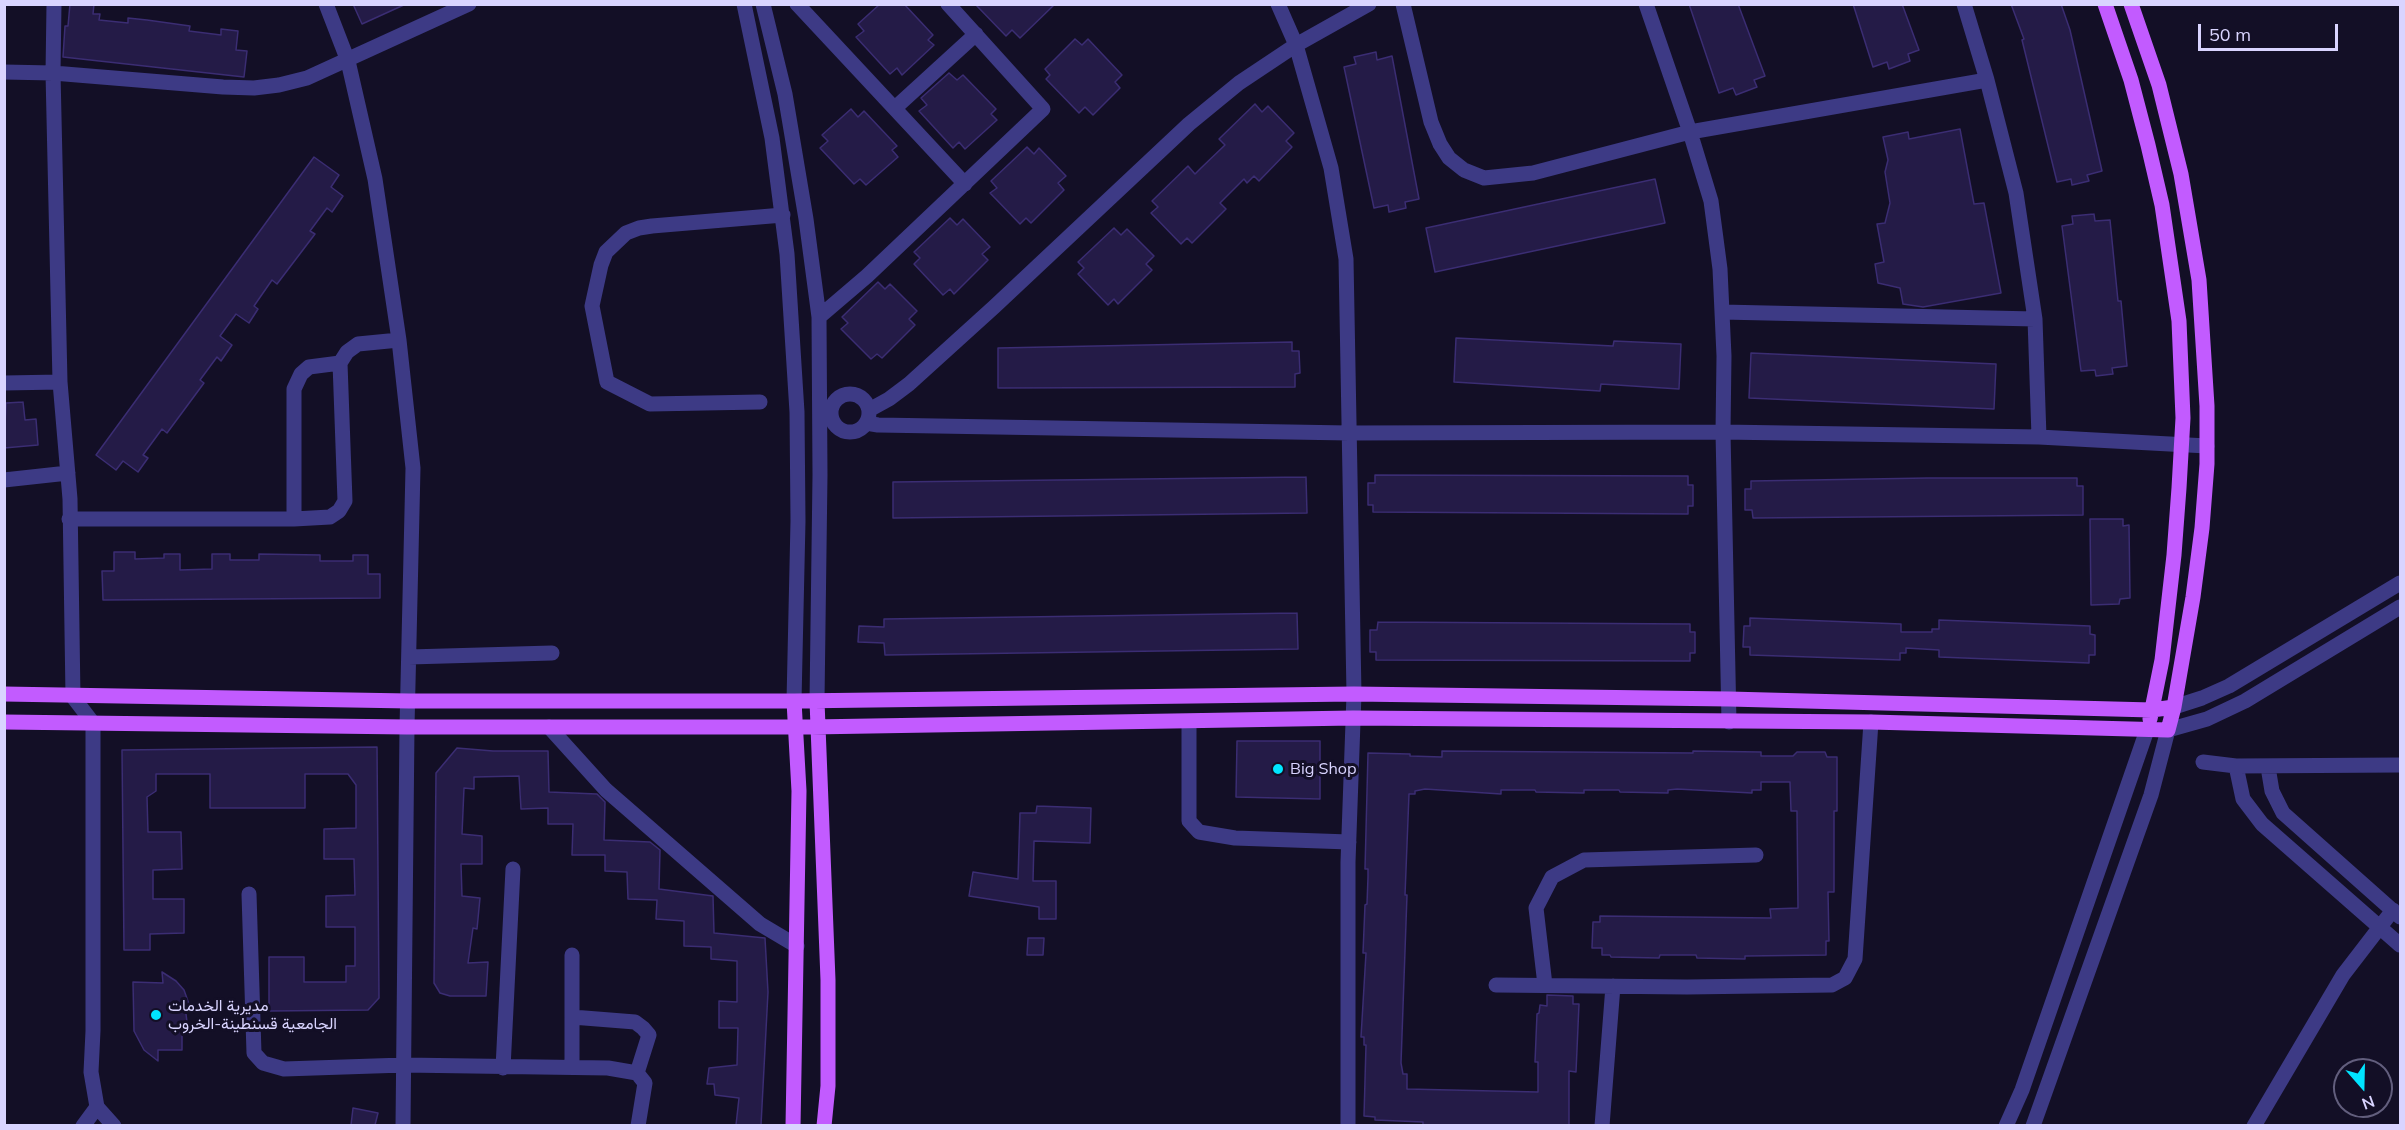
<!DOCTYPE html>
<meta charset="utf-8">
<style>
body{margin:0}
#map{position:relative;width:2405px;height:1130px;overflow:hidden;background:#130f26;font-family:Mulish,sans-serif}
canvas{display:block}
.frame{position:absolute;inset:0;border:6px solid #d9d4ff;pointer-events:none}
.north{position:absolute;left:2333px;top:1058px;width:60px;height:60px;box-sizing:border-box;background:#130f26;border:2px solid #625e7d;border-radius:50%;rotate:160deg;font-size:16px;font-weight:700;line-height:24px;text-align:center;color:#d9d4ff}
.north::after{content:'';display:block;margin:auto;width:21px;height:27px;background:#00e5ff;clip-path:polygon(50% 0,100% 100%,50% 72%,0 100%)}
.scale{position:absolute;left:2198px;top:24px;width:140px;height:27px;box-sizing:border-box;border:3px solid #d9d4ff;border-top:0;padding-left:8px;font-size:18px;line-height:21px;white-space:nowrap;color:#d9d4ff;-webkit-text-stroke:4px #130f26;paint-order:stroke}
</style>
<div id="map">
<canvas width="2405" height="1130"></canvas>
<div class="frame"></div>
<div class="north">N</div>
<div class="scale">50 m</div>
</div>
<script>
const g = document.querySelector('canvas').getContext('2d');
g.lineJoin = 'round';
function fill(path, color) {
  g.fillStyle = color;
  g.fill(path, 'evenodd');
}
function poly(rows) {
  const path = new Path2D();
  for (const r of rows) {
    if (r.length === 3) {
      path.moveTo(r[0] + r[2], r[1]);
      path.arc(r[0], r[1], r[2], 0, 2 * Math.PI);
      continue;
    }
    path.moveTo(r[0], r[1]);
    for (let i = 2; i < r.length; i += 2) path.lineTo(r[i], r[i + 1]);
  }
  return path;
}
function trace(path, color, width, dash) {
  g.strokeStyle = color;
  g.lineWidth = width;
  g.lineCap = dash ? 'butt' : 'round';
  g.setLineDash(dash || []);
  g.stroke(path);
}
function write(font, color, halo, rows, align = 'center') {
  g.font = font + ' Mulish,Vazirmatn,sans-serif';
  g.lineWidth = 6;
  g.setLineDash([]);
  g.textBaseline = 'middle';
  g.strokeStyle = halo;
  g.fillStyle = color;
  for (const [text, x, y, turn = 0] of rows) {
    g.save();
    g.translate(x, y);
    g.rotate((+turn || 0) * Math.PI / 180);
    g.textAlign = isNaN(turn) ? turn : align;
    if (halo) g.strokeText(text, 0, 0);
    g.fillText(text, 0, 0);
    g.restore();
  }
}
const building = poly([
 [70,4,94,4,93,14,100,14,99,20,128,23,128,18,147,20,190,26,189,31,221,35,221,29,238,31,236,50,247,51,244,77,63,57,65,26,68,26,70,4],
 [353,4,406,4,362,24,353,4],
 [880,4,904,4,933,35,928,40,934,45,902,75,897,68,890,74,856,37,864,31,858,24,880,4],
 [975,4,1055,4,1020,38,1012,30,1006,36,975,4],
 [1689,4,1738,4,1765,76,1754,80,1757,87,1736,95,1733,88,1719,93,1689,4],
 [1853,4,1902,4,1919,50,1908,54,1910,61,1889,69,1887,62,1873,67,1853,4],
 [2011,4,2061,4,2070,30,2102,171,2087,175,2089,181,2072,185,2071,179,2057,182,2022,40,2024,39,2011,4],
 [1075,39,1082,45,1088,39,1122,75,1115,82,1120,88,1093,115,1085,107,1079,113,1046,79,1050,75,1045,69,1075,39],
 [1376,52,1377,60,1392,56,1419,199,1405,202,1406,208,1389,212,1388,205,1374,208,1344,67,1356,64,1354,57,1376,52],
 [949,73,957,80,963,75,996,109,991,114,997,120,965,149,959,142,953,148,919,111,927,105,921,98,949,73],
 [1255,104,1262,112,1268,106,1294,133,1286,141,1292,147,1259,181,1254,176,1247,183,1244,179,1220,203,1226,209,1192,243,1187,238,1181,244,1151,213,1158,207,1152,201,1188,166,1195,174,1201,168,1225,145,1219,139,1255,104],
 [851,109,858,117,864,111,897,146,892,150,898,157,866,185,860,179,854,184,820,148,828,141,822,135,851,109],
 [1960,129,1974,204,1984,203,2001,293,1923,307,1903,304,1900,288,1878,283,1875,264,1884,262,1877,224,1885,223,1890,203,1885,172,1888,160,1883,137,1908,132,1909,139,1960,129],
 [1027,147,1034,154,1039,148,1066,176,1058,183,1064,190,1031,223,1026,218,1020,224,990,193,997,188,991,181,1027,147],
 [314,157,339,175,331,187,343,196,332,212,327,208,310,231,315,234,277,284,272,280,254,306,258,309,249,323,236,314,220,336,232,345,221,361,217,357,200,380,204,383,167,433,162,429,143,455,148,458,138,472,123,461,116,470,96,455,314,157],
 [1655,179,1665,223,1435,272,1426,228,1655,179],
 [2094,214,2095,221,2110,220,2118,301,2121,301,2127,366,2112,368,2113,374,2096,376,2095,370,2081,371,2062,226,2073,224,2072,216,2094,214],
 [950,218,957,225,963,219,990,247,982,254,988,260,954,294,950,289,943,295,914,264,920,258,914,252,950,218],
 [1114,228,1121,235,1127,229,1154,256,1146,264,1152,270,1118,304,1114,299,1108,305,1078,274,1084,268,1078,262,1114,228],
 [878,282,885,289,890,284,917,311,909,319,915,325,882,358,877,354,871,359,841,329,848,323,842,317,878,282],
 [1456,338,1613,346,1614,341,1681,344,1679,389,1601,384,1600,391,1454,382,1456,338],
 [1292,342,1292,351,1299,351,1300,373,1295,374,1295,387,998,388,998,348,1292,342],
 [1751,353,1996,364,1994,409,1749,398,1751,353],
 [23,402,25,420,36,419,38,445,4,448,6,403,23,402],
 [1375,475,1688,476,1688,485,1693,485,1693,506,1688,506,1688,514,1373,512,1373,505,1368,505,1368,483,1375,483,1375,475],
 [1306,477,1307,513,893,518,893,482,1306,477],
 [1928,478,2077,478,2077,486,2083,486,2083,515,1753,518,1752,510,1745,510,1745,489,1751,489,1751,481,1928,478],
 [2090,519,2123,519,2123,526,2129,525,2130,598,2120,599,2119,604,2091,605,2090,519],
 [114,552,135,552,135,559,164,558,164,554,180,554,180,570,212,569,212,554,230,554,230,560,259,560,259,554,320,555,320,561,353,561,353,555,368,555,368,574,380,574,380,598,103,600,102,571,114,571,114,552],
 [1297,613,1298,649,885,655,884,643,858,642,859,626,884,627,884,619,1297,613],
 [1750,618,1901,624,1901,632,1932,632,1932,629,1939,629,1939,620,2090,626,2090,634,2095,635,2095,655,2089,655,2089,663,1939,657,1939,650,1906,648,1906,653,1900,653,1900,660,1750,655,1750,647,1743,647,1744,626,1750,626,1750,618],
 [1378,622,1690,624,1690,632,1695,632,1695,653,1690,653,1690,661,1376,660,1376,652,1370,652,1370,630,1377,630,1378,622],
 [1237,741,1320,741,1320,799,1236,797,1237,741],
 [377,747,379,998,368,1010,269,1011,269,957,304,957,304,982,346,982,346,966,355,966,355,927,326,927,326,896,355,895,354,859,324,859,324,829,356,828,356,785,348,774,305,774,305,808,210,808,210,774,156,774,156,791,147,797,148,832,181,832,182,869,153,870,153,899,184,899,184,933,150,934,150,950,124,950,122,750,377,747],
 [457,748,493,751,548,751,549,792,597,794,605,802,604,840,650,842,660,850,659,889,713,896,714,933,765,938,768,992,761,1125,736,1125,739,1098,715,1095,714,1084,707,1084,709,1068,737,1065,738,1028,719,1028,719,1001,737,1002,737,961,711,959,711,947,684,946,684,921,656,919,657,900,628,899,627,872,605,871,605,855,572,855,573,824,548,824,548,808,521,809,519,776,474,777,474,789,464,788,462,834,482,836,482,864,461,864,462,896,480,898,477,929,473,928,468,963,488,962,486,996,450,996,440,993,434,983,436,773,457,748],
 [1442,751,1693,753,1693,751,1761,752,1761,756,1793,756,1797,752,1825,752,1827,757,1837,757,1837,811,1834,811,1834,892,1828,892,1829,941,1826,941,1826,955,1745,956,1745,959,1697,958,1696,955,1660,955,1659,958,1611,957,1610,955,1602,955,1602,948,1592,948,1593,922,1600,922,1600,916,1771,918,1770,909,1798,908,1797,811,1791,811,1790,782,1761,782,1761,790,1752,790,1752,793,1677,789,1668,790,1668,793,1620,792,1619,790,1584,790,1584,793,1536,792,1535,790,1501,790,1501,794,1425,789,1415,791,1415,794,1409,794,1405,895,1407,895,1401,1063,1403,1074,1407,1074,1407,1089,1538,1092,1538,1062,1535,1062,1537,1014,1539,1013,1540,1005,1547,1006,1547,995,1573,996,1573,1004,1579,1004,1576,1072,1569,1071,1569,1125,1423,1125,1423,1122,1375,1120,1375,1117,1364,1116,1366,1045,1364,1045,1364,1037,1361,1037,1366,953,1363,953,1365,905,1367,904,1368,877,1368,869,1365,869,1368,753,1410,754,1410,756,1442,757,1442,751],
 [1037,806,1091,808,1090,843,1034,841,1033,881,1056,881,1056,919,1039,919,1039,907,969,896,973,872,1018,879,1020,813,1036,813,1037,806],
 [1028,938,1044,938,1043,955,1027,955,1028,938],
 [162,972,176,981,184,990,190,1007,185,1006,187,1022,182,1023,182,1050,158,1050,158,1061,144,1050,134,1031,133,982,163,983,162,972],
 [353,1108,378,1113,375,1125,351,1125,353,1108]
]);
fill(building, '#241b47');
trace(building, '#3b2d73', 1.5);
trace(poly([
 [54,4,53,73,60,382,70,499,73,697,93,723,93,1031,91,1072,97,1107,83,1126],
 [326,4,348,61,375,179,399,340,413,468,407,727,403,1126],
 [744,4,772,138,787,254,797,412,798,521,794,701],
 [763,4,785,94,806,219,819,317,820,475,817,701],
 [797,4,965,184],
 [1278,4,1296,45,1331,168,1346,259,1354,694,1348,862,1348,1126],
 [1403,4,1431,122,1440,144,1449,158,1464,170,1484,178,1533,173,1690,132,1987,80],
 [1646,4,1690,132,1711,201,1720,269,1724,356,1723,432,1729,722],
 [1964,4,1987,80,2016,193,2035,319,2039,437],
 [4,72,53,73,223,87,254,88,279,85,307,78,469,4],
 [895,108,976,34],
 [1722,312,2035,319],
 [819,317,867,276,1043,109,948,4],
 [4,383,60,382],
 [850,413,19],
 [760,402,650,404,607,382,592,306,601,265,606,252,626,233,639,228,652,226,783,215],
 [869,410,889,399,909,384,994,307,1189,124,1239,83,1296,45,1369,4],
 [866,423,878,425,1349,433,1723,432,2039,437,2207,446],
 [4,480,68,473],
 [69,519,294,519,330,517,339,511,345,501,340,363,347,352,358,344,399,340],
 [294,519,294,389,301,374,309,367,340,363],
 [409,657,552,653],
 [2174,707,2202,698,2229,686,2400,583],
 [1189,722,1189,821,1199,832,1235,838,1349,842],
 [549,727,606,790,760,924,797,946],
 [2203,762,2236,766,2400,765],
 [2236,766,2243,799,2262,824,2400,945],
 [2268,767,2272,791,2283,813,2400,917],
 [249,894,254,1053,263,1063,284,1069,404,1065,608,1068,637,1073,645,1083,638,1126],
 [572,955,572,1066],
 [1496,985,1687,987,1832,985,1845,978,1855,959,1871,722],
 [1545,985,1536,908,1552,877,1584,860,1756,855],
 [572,1017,635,1022,643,1028,649,1035,637,1073],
 [503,1068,513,869],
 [97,1107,114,1126],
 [1602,1126,1613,986],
 [2006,1126,2022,1090,2147,730],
 [2033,1126,2151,795,2168,730,2207,719,2245,701,2400,607],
 [2254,1126,2343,975,2393,910]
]), '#3d3a85', 15);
trace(poly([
 [2105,4,2131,80,2148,145,2162,205,2179,321,2183,418,2179,488,2174,555,2162,660,2150,719],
 [4,694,409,701,794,701,1354,694,1729,699,2152,710,2174,707],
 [817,701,828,980,828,1086,824,1126],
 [4,722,407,727,811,727,1353,718,1871,722,2168,730,2174,707,2193,597,2202,528,2207,464,2207,406,2199,280,2181,174,2159,85,2131,4],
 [793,1126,799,791,794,701]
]), '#c25bff', 15);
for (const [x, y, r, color] of [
 [1278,769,6,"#00e5ff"],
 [156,1015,6,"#00e5ff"]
]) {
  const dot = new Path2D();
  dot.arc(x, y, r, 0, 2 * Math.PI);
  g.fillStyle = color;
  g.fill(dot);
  trace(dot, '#130f26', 2);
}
write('16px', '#d9d4ff', '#130f26', [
 ["Big Shop",1290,769],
 ["مديرية الخدمات",168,1006],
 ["الجامعية قسنطينة-الخروب",168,1024]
], 'left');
</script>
